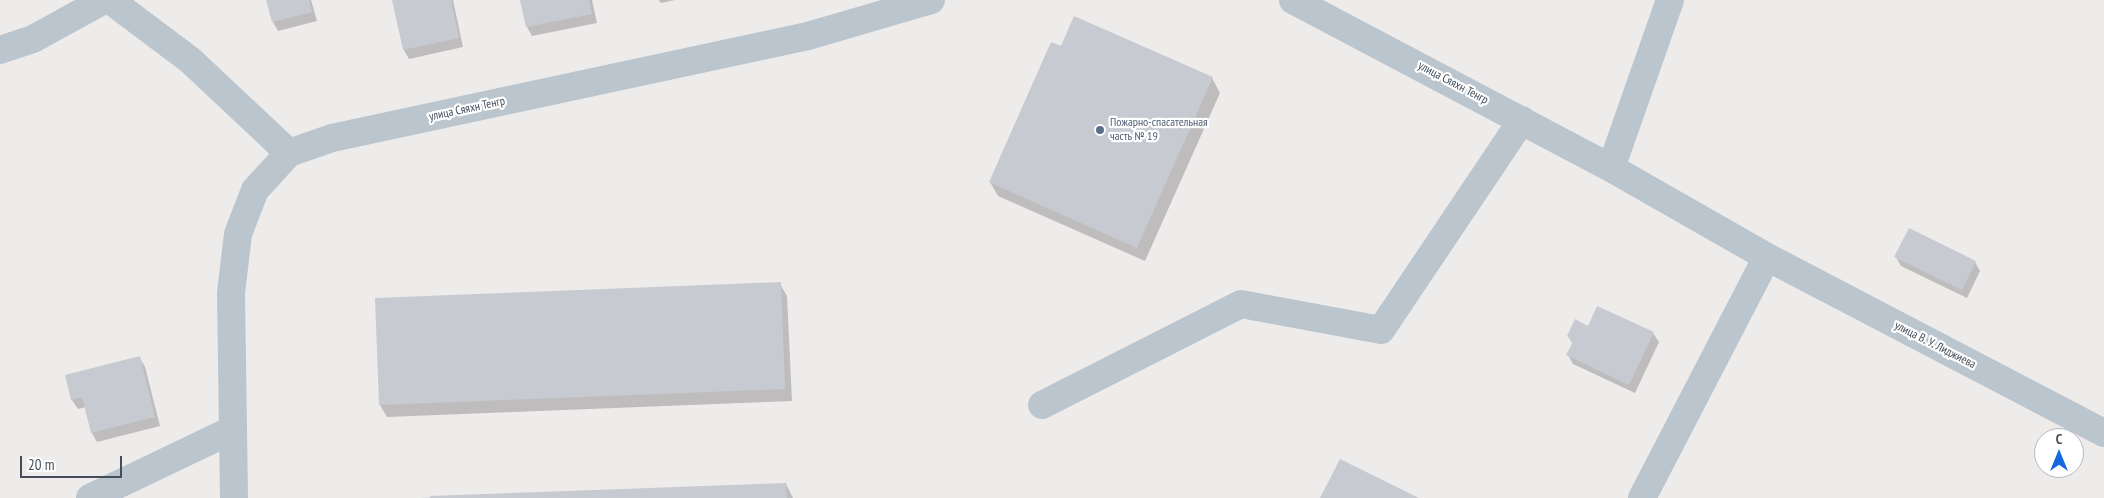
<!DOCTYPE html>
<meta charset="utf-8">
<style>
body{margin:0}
#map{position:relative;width:2104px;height:498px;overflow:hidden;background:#eeebeb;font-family:"PT Sans Narrow",sans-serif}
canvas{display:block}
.north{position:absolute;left:2034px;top:428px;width:50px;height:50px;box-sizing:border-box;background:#fff;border:1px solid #b4b8bd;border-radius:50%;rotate:0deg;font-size:14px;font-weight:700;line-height:20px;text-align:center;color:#434e59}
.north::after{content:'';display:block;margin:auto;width:18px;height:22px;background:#1568de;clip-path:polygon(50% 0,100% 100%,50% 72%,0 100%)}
.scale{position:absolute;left:20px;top:456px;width:102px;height:22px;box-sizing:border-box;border:2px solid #434e59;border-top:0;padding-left:6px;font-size:15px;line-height:18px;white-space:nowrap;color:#434e59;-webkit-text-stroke:4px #fff;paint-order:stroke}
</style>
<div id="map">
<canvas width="2104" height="498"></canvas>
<div class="north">С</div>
<div class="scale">20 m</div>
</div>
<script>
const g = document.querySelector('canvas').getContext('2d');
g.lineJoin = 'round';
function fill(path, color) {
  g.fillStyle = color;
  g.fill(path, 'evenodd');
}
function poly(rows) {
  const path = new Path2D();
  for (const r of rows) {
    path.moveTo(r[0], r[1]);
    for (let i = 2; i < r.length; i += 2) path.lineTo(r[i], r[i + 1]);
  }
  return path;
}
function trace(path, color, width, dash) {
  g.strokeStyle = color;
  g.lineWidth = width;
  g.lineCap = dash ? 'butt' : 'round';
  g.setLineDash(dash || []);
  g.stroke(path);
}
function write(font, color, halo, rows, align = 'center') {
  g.font = font + ' "PT Sans Narrow",sans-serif';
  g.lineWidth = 4.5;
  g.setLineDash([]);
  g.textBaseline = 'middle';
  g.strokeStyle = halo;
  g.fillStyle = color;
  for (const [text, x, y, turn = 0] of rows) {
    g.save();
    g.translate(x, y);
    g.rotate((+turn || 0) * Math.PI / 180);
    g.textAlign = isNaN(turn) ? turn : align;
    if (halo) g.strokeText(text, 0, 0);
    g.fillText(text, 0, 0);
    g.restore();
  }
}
fill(poly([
 [267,0,311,0,317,21,278,31,273,22],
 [393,0,453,0,463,47,409,59,404,50],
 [522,0,592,0,597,23,532,36,527,27],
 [659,0,675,0,661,3],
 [1062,47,1212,78,1220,93,1145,261,998,196,990,182],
 [1896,257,1975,262,1980,271,1967,298,1901,266],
 [780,284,787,296,792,401,387,417,380,405],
 [1588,327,1653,333,1659,342,1635,393,1573,364,1568,355,1573,344,1568,336],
 [140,358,145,367,160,426,97,442,92,433,86,407,78,409,72,400,67,376],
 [786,484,793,498,421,498]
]), '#0003');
fill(poly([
 [266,0,309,0,312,12,272,22],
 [392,0,451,0,459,38,403,50],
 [520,0,589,0,592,14,526,27],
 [1074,16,1213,77,1137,248,989,182,1051,42,1061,46],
 [1909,228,1976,261,1962,290,1894,257],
 [781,282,785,389,379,405,375,298],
 [1597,306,1654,332,1629,385,1566,355,1573,342,1567,336,1575,319,1588,326],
 [140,356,155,417,91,433,82,397,71,400,65,375],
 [1340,459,1419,498,1320,498],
 [786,483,787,498,430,498,430,496]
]), '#c8cad1');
trace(poly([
 [110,0,190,60,289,153],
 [1293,0,1611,168,1767,257,2104,433],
 [0,50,33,39,104,0],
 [1611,168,1670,0],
 [1042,405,1241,304,1381,330,1522,120],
 [90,498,232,430],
 [234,498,231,293,238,234,255,190,289,153,332,138,808,36,931,0],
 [1642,498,1767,257]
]), '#bbc5ce', 28);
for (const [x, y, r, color] of [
 [1100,130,5,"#5c6f8a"]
]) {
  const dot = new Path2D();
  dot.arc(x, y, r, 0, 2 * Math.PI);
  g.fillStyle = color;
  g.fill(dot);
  trace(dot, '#fff', 2);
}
write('12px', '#434e59', '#fff', [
 ["улица Сяяхн Тенгр",1453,83,28],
 ["улица Сяяхн Тенгр",467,109,-12],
 ["улица В. У. Лиджиева",1935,345,27]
]);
write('12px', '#4e5e75', '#fff', [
 ["Пожарно-спасательная",1110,123],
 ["часть № 19",1110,137]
], 'left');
</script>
